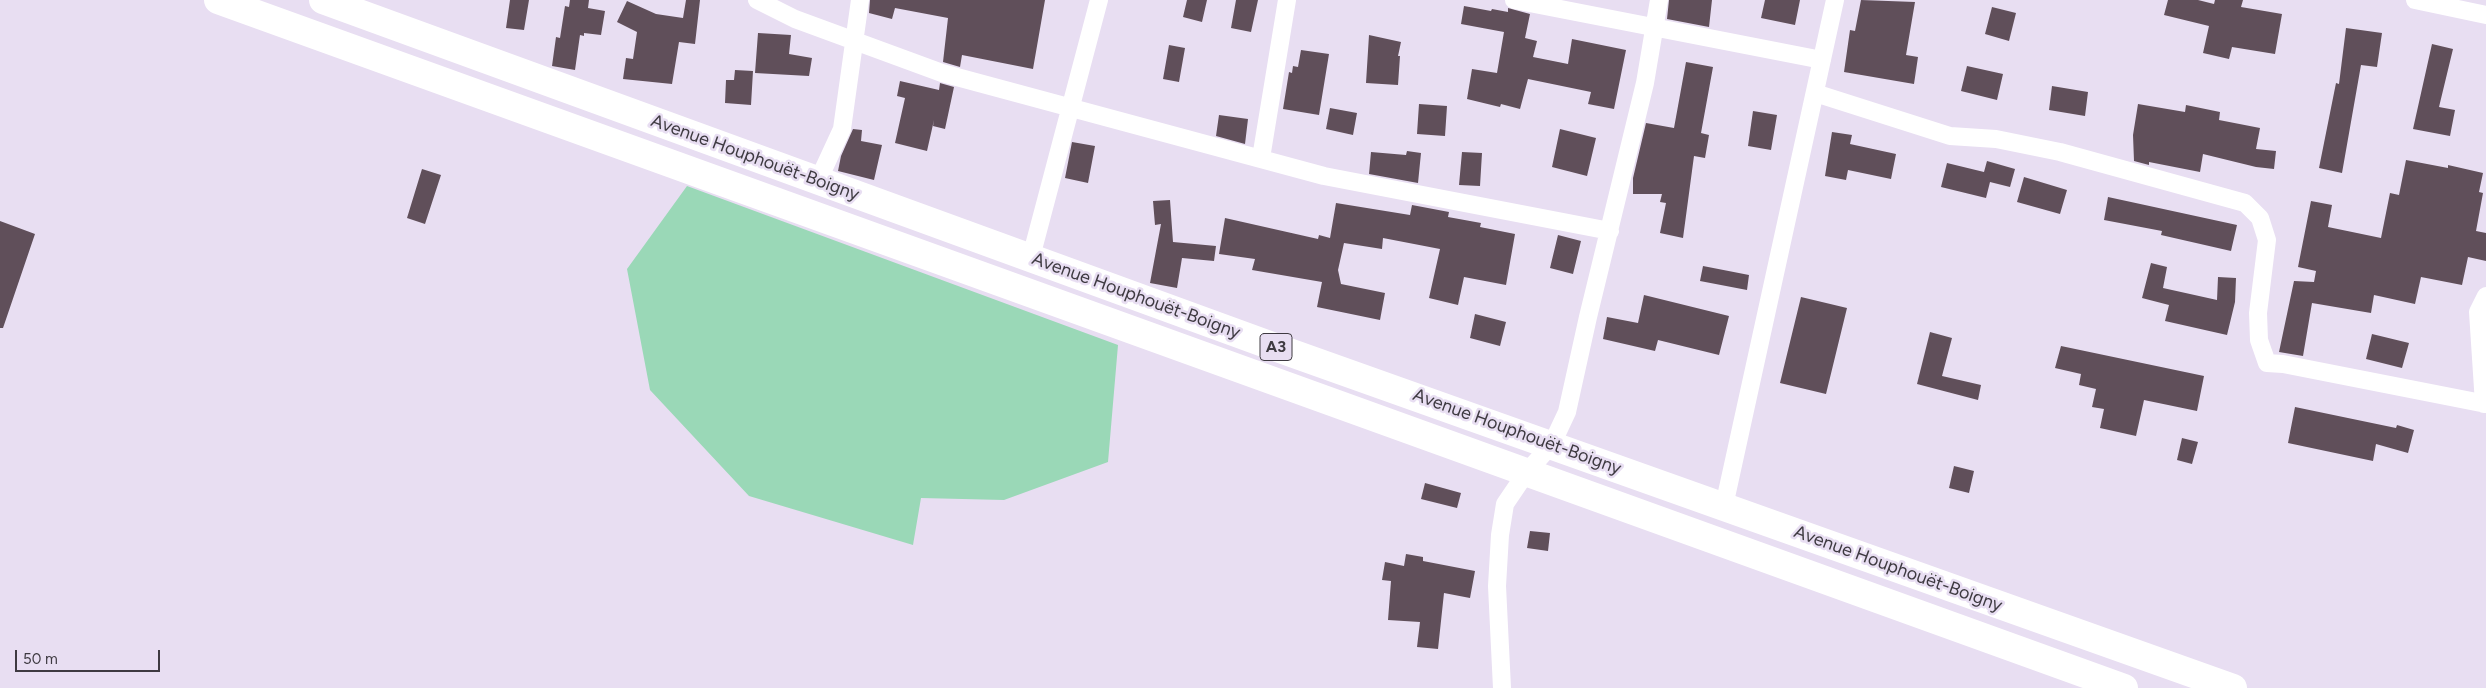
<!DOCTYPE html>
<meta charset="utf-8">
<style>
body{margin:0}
#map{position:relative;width:2486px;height:688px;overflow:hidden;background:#e8def2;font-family:Figtree,sans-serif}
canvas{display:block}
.scale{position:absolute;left:15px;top:650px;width:145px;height:22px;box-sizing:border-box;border:2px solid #3e3a41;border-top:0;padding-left:6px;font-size:15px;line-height:18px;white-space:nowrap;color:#3e3a41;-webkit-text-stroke:4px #e8def2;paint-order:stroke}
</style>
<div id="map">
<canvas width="2486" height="688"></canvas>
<div class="scale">50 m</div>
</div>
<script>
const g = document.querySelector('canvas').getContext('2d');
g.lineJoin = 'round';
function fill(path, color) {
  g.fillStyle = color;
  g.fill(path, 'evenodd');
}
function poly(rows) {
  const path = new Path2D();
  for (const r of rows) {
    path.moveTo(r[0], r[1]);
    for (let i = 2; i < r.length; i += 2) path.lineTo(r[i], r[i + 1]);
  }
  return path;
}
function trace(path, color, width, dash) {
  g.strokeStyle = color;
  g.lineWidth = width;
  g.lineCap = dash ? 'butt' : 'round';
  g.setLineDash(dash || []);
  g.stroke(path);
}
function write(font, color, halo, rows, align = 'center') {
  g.font = font + ' Figtree,sans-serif';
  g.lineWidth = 5;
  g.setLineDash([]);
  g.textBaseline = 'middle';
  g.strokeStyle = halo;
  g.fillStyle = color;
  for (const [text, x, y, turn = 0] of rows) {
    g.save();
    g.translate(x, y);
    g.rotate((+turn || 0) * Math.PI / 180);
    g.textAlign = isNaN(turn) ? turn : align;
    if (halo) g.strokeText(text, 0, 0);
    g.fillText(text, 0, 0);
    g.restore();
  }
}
fill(poly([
 [687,186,1118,345,1108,462,1004,500,921,498,913,545,749,496,650,390,627,269]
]), '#9ad8b7');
fill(poly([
 [510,0,529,0,524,30,506,28],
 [570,0,589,0,588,8,605,11,601,35,584,33,584,36,580,35,575,70,552,66,556,37,560,38,565,6,569,7],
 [686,0,700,0,695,44,679,42,672,84,623,79,626,58,633,59,637,32,617,22,627,1,656,14,683,18],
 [870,0,1045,0,1033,69,962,55,960,67,943,62,948,18,895,8,892,19,869,13],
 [1187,0,1207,0,1202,22,1183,17],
 [1236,0,1258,0,1251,32,1231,28],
 [1669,0,1712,0,1709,27,1667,19],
 [1765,0,1800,0,1795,25,1761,18],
 [1861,0,1915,2,1906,55,1918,57,1914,84,1844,72,1850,30,1855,31],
 [2168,0,2198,0,2214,4,2215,0,2243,0,2241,7,2282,14,2275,54,2232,47,2229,59,2203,53,2209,26,2164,15],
 [1464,6,1491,11,1492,9,1508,12,1508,8,1530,14,1525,38,1537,41,1533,57,1568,64,1572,39,1626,50,1614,109,1588,104,1591,92,1528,79,1520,109,1501,104,1500,107,1467,99,1472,69,1497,73,1504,32,1461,24],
 [1992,7,2016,13,2009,41,1985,34],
 [2346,28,2382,33,2377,67,2361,65,2342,173,2319,168,2336,83,2339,84],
 [758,33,791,35,789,54,812,58,809,76,755,73],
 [1369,35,1401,42,1398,56,1400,56,1398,85,1366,83],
 [2432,44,2453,49,2439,107,2455,110,2450,136,2413,129],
 [1169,45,1185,48,1179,82,1163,79],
 [1301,50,1329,54,1319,115,1283,109,1289,72,1292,73,1293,66,1298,67],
 [1686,62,1713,67,1701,133,1709,135,1705,158,1694,156,1683,238,1660,233,1666,203,1660,202,1662,194,1633,194,1633,178,1646,123,1674,128],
 [1967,66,2003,74,1997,100,1961,91],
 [735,70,753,71,751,105,725,103,726,80,734,80],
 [900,81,939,90,940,83,954,87,945,129,933,126,934,120,927,151,895,143,905,98,897,96],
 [2052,86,2088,92,2085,116,2049,110],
 [1419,104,1447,106,1445,136,1417,134],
 [2138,104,2185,112,2186,105,2220,112,2219,120,2260,128,2256,149,2276,151,2274,169,2256,167,2203,154,2200,172,2149,162,2149,165,2134,161,2133,135],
 [1330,108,1357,113,1353,135,1326,129],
 [1753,111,1777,115,1771,150,1748,146],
 [1219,115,1248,119,1245,144,1216,136],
 [853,129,862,130,861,141,882,145,874,180,838,171,841,156],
 [1560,129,1596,138,1587,176,1552,167],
 [1832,132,1852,135,1850,144,1896,154,1891,179,1848,170,1846,180,1825,176],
 [1072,142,1095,146,1088,183,1065,178],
 [1407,151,1421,153,1418,183,1369,174,1371,152,1406,155],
 [1462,152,1482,153,1480,186,1459,185],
 [2406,160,2448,168,2448,165,2483,173,2479,192,2483,193,2476,231,2486,233,2486,261,2468,257,2462,285,2421,277,2415,304,2374,295,2371,313,2312,303,2303,356,2279,352,2294,281,2314,282,2316,271,2298,267,2311,201,2332,205,2328,227,2381,238,2390,193,2399,195],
 [1987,161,2015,169,2010,187,1990,182,1986,198,1941,187,1947,163,1984,172],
 [422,169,441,175,425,224,407,218],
 [2024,177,2067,190,2060,214,2017,202],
 [2108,197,2237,225,2231,251,2161,235,2162,231,2104,220],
 [1170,200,1173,242,1216,246,1214,261,1182,258,1177,288,1150,283,1161,224,1155,225,1153,201],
 [1336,203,1410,215,1412,205,1449,212,1448,217,1481,223,1480,227,1515,234,1506,285,1464,277,1458,305,1429,298,1440,249,1383,238,1382,249,1344,243,1338,270,1341,284,1385,293,1380,320,1317,307,1322,282,1252,270,1255,259,1219,254,1225,218,1318,239,1319,235,1330,238],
 [0,221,35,234,3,328,0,328],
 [1558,235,1581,241,1573,274,1550,268],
 [2151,263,2167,267,2163,288,2217,300,2218,277,2236,278,2235,302,2227,335,2165,321,2169,305,2142,298],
 [1703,266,1749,275,1747,290,1700,281],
 [1644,295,1729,316,1719,355,1658,340,1655,351,1603,339,1607,317,1638,323],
 [1801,297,1847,308,1826,394,1780,383],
 [1475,314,1506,322,1500,346,1470,338],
 [1930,332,1952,338,1942,376,1981,385,1978,400,1917,384],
 [2372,334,2409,343,2402,368,2366,359],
 [2061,346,2204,376,2197,411,2144,400,2136,436,2100,428,2104,409,2092,407,2096,389,2079,385,2081,374,2055,368],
 [2295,407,2396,428,2397,425,2414,430,2408,453,2376,444,2373,461,2288,443],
 [2182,438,2198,442,2192,464,2177,460],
 [1954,466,1974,471,1969,493,1949,488],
 [1425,483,1461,493,1457,508,1421,499],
 [1530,531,1550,533,1548,551,1527,548],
 [1406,554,1423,557,1423,561,1475,571,1470,598,1444,593,1438,649,1417,647,1420,622,1388,620,1391,581,1382,580,1385,562,1404,566]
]), '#604f5a');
trace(poly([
 [757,0,795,19,942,73,1324,176,1610,231],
 [1514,0,1822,60],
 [2415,0,2486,15],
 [1815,93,1950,136,1996,139,2060,152,2245,203,2260,218,2267,240,2258,313,2259,340,2267,363,2283,364,2486,404],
 [1261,158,1287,0],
 [818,181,842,129,860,0],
 [1031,257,1099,0],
 [2484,404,2478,312,2486,296],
 [1724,506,1835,0],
 [1502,688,1497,586,1500,535,1505,504,1526,473,1552,444,1567,412,1588,317,1645,83,1659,0]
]), '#fff', 18);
trace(poly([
 [218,0,2124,688],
 [323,0,1283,350,2233,688]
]), '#fff', 28);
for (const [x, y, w] of [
 [1276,347,32]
]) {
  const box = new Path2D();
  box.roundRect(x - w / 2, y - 13.5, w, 27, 4);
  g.fillStyle = '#e8def2';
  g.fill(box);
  trace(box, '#3e3a41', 1);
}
write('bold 16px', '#3e3a41', null, [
 ["A3",1276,347]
]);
write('18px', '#3e3a41', '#e8def2', [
 ["Avenue Houphouët-Boigny",755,158,20],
 ["Avenue Houphouët-Boigny",1136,296,20],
 ["Avenue Houphouët-Boigny",1517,432,20],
 ["Avenue Houphouët-Boigny",1898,569,20]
]);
</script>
